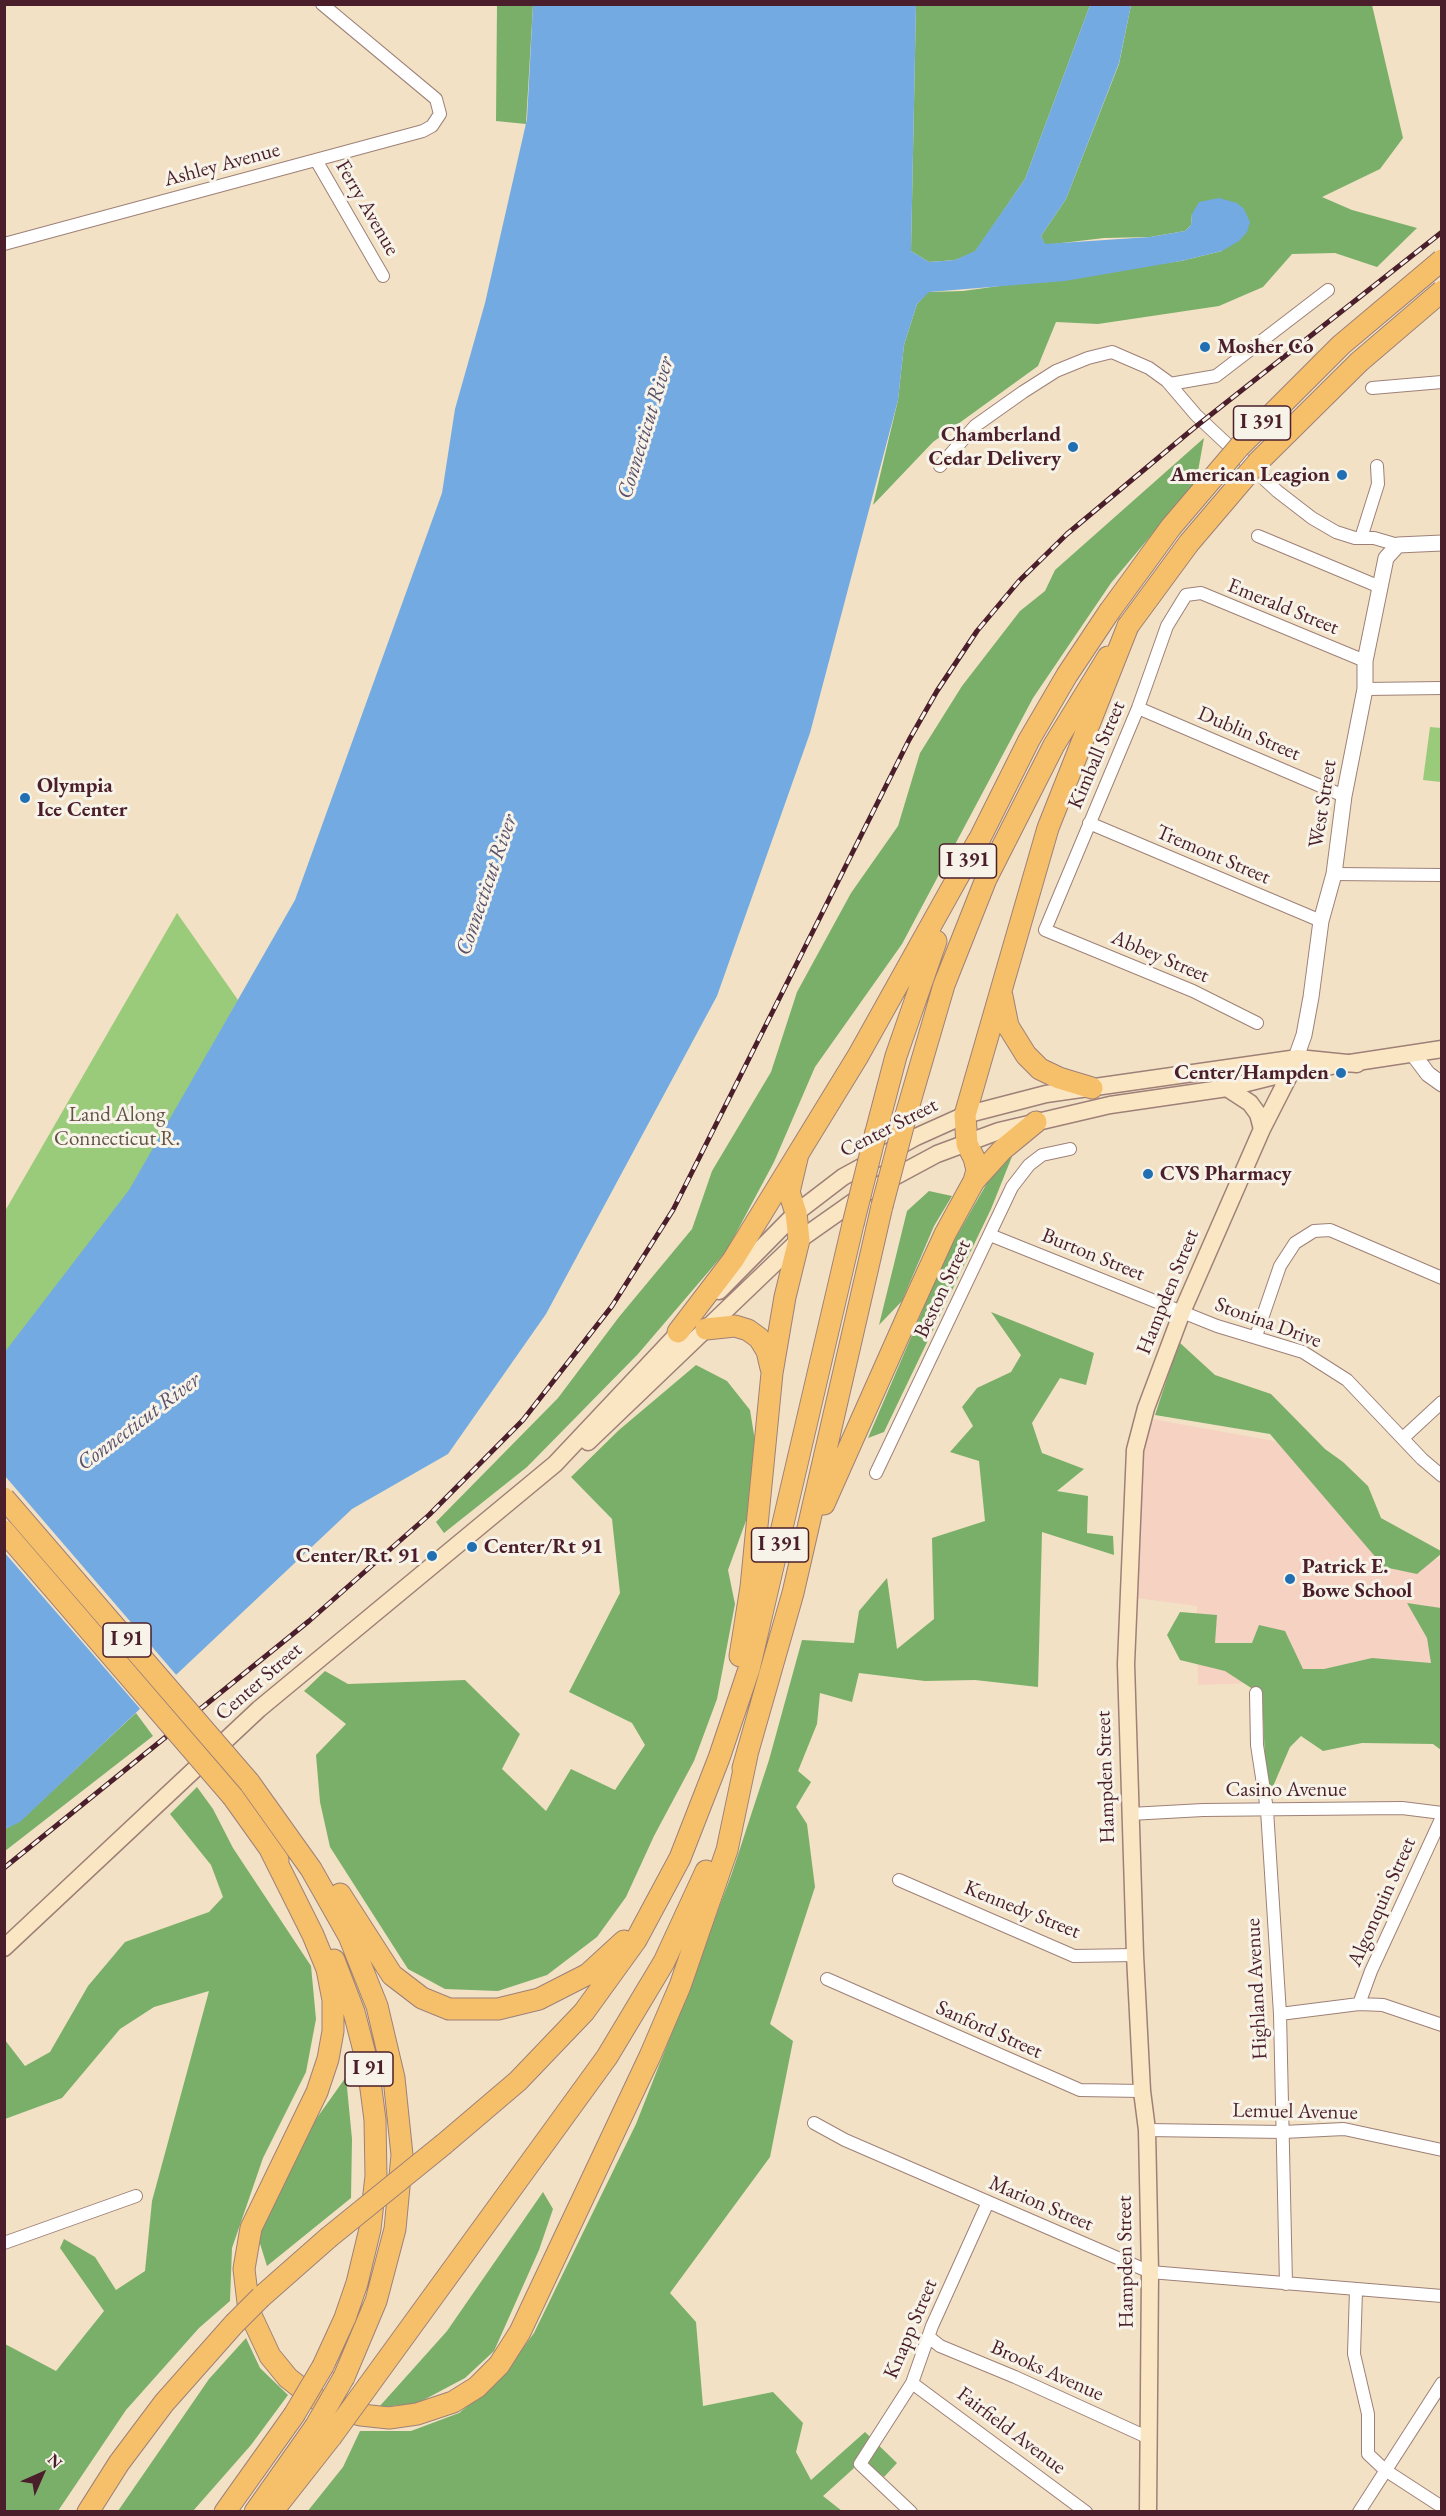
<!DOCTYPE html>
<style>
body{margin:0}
#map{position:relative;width:1446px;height:2516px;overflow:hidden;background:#f2e1c4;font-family:"EB Garamond",serif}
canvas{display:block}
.frame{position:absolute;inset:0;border:6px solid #4a1f2b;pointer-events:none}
.north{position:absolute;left:12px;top:2444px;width:60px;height:60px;-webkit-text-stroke:4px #f7f3e8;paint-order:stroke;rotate:45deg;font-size:16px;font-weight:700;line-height:24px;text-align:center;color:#4a1f2b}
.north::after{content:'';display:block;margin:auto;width:21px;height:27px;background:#4a1f2b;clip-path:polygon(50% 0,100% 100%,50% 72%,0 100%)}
</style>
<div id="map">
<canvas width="1446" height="2516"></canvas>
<div class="frame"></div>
<div class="north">N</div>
</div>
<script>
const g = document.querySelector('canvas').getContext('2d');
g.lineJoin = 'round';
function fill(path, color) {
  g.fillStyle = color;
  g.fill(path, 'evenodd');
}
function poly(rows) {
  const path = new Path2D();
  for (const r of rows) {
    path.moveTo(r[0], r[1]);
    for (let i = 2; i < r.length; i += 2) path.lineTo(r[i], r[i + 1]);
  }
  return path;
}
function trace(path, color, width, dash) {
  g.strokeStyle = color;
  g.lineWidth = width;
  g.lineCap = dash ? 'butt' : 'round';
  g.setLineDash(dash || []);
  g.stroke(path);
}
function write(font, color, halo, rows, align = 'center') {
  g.font = font + ' "EB Garamond",serif';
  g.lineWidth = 6;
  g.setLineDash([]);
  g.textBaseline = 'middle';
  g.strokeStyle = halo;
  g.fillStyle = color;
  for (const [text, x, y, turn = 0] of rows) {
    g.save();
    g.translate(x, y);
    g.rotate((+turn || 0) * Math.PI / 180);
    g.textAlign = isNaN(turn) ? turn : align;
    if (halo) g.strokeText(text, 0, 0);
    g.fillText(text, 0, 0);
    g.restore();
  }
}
fill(poly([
 [1152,1419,1290,1444,1376,1521,1434,1559,1441,1560,1441,1739,1272,1682,1198,1685,1197,1606,1137,1598,1144,1448]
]), '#f5d2c2');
fill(poly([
 [1430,727,1441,728,1441,782,1423,780],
 [177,913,238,1000,5,1412,5,1211]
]), '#99cb7a');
fill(poly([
 [497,5,533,5,526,124,496,121],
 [916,5,1090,5,1025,179,975,252,955,260,929,262,911,251],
 [1131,5,1372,5,1403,138,1380,169,1322,197,1352,210,1417,228,1377,267,1335,253,1292,254,1263,287,1219,306,1098,324,1056,322,1038,366,933,442,873,505,898,400,904,345,917,304,928,292,963,291,1181,261,1222,251,1192,214,1191,225,1185,231,1150,237,1104,238,1045,245,1041,236,1066,199,1119,64],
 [1204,438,1196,482,1111,583,1033,698,902,944,815,1067,774,1162,727,1250,638,1354,527,1467,444,1533,436,1522,558,1398,619,1317,692,1229,712,1171,771,1072,797,992,851,893,898,826,920,753,962,686,1020,611,1045,591,1055,570],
 [1013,1154,991,1209,884,1432,868,1438,947,1253,987,1183],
 [929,1191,952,1196,934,1226,902,1301,879,1325,907,1211],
 [991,1312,1094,1353,1086,1385,1060,1378,1032,1423,1042,1453,1084,1469,1057,1491,1088,1496,1087,1533,1113,1536,1114,1555,1042,1532,1038,1687,975,1680,925,1681,859,1673,852,1702,820,1693,817,1724,798,1771,811,1782,796,1807,807,1824,815,1887,770,2024,793,2041,770,2157,670,2293,696,2322,703,2406,773,2392,803,2423,796,2452,811,2480,865,2432,897,2463,884,2477,859,2457,853,2469,823,2496,842,2511,307,2512,343,2467,360,2431,411,2431,459,2413,500,2379,534,2333,636,2124,680,2012,732,1873,769,1760,802,1640,854,1643,859,1611,887,1578,897,1649,934,1619,932,1538,985,1521,979,1461,950,1452,973,1426,962,1407,977,1388,1011,1372,1021,1355],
 [1179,1342,1215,1375,1271,1394,1325,1449,1343,1462,1368,1486,1381,1518,1441,1551,1441,1554,1417,1574,1384,1567,1270,1434,1155,1415],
 [696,1365,727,1381,750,1410,756,1447,751,1507,728,1570,735,1604,717,1699,694,1761,654,1836,626,1897,597,1937,547,1975,498,1991,445,1989,408,1969,330,1847,320,1802,316,1755,346,1724,304,1691,325,1671,348,1684,465,1680,520,1734,502,1769,546,1811,571,1769,615,1790,645,1745,632,1723,569,1692,620,1593,612,1519,571,1477,619,1430],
 [1407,1603,1441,1608,1441,1750,1433,1744,1362,1743,1323,1751,1301,1736,1290,1747,1271,1791,1265,1759,1262,1695,1225,1671,1180,1660,1167,1635,1180,1612,1217,1615,1215,1643,1252,1643,1259,1625,1285,1631,1303,1669,1324,1669,1372,1658,1431,1663,1427,1638],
 [136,1713,153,1736,5,1851,5,1829,20,1821],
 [197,1787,213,1809,233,1848,311,1966,316,2019,306,2072,263,2158,232,2248,230,2301,199,2328,126,2410,58,2511,5,2511,5,2344,56,2371,104,2311,60,2248,64,2239,95,2257,116,2290,145,2271,152,2201,209,1991,154,2007,120,2029,62,2098,5,2119,5,2040,25,2066,50,2052,88,1986,125,1942,209,1912,223,1897,211,1865,170,1814],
 [346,2077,352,2139,351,2198,267,2266,257,2234,304,2136],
 [543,2192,553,2209,539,2250,494,2351,465,2378,416,2404,379,2407,447,2331],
 [246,2338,260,2368,288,2395,251,2445,193,2511,118,2511,209,2379]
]), '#7aaf6a');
fill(poly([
 [533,5,916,5,911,251,929,262,955,260,975,251,1025,179,1090,5,1131,5,1119,63,1066,199,1041,236,1045,244,1150,237,1185,231,1191,225,1192,214,1199,202,1219,198,1237,203,1244,209,1250,222,1247,232,1239,241,1222,251,1181,261,1065,281,929,292,917,304,904,345,898,400,810,733,717,996,546,1314,448,1454,352,1509,20,1822,5,1829,4,1353,129,1190,295,900,442,493,455,409,485,303,527,119]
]), '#74aae2');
fill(poly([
 [5,1476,178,1677,142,1711,4,1552]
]), '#f2e1c4');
const minor = poly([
 [316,160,383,276],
 [4,244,423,131,432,126,440,114,436,99,322,4],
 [1170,384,1216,376,1328,290],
 [1372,388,1442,382],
 [940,466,975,426,1023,392,1056,371,1088,358,1112,352,1149,368,1167,381,1196,415,1277,491,1312,518,1336,532,1355,538,1374,538,1398,545],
 [1258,536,1380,587],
 [1361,538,1378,484,1377,466],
 [1365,689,1442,688],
 [1138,708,1344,796],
 [1089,823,1321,921],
 [1334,874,1442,875],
 [1257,1023,1193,991,1045,930,1138,708,1167,626,1186,595,1201,593,1365,661],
 [990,1235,1217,1326,1303,1352,1347,1380,1422,1459,1442,1476],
 [1256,1336,1280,1266,1295,1243,1314,1231,1330,1230,1442,1278],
 [1403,1438,1442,1402],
 [876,1473,1012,1187,1029,1165,1042,1155,1070,1149],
 [1256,1693,1257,1745,1267,1810,1280,2014,1286,2284],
 [1130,1814,1203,1810,1402,1808,1442,1813],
 [899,1880,1074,1956,1135,1955],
 [827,1979,1080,2090,1142,2091],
 [1359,2004,1371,1971,1442,1817],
 [1280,2014,1359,2004,1383,2005,1442,2025],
 [814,2123,845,2140,1150,2272,1442,2296],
 [1147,2130,1283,2132,1344,2129,1442,2150],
 [4,2243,136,2196],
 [1356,2290,1354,2354,1368,2414,1368,2454,1385,2470,1442,2507],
 [930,2338,940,2346,1015,2377,1149,2438],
 [912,2383,1086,2512],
 [911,2512,860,2464,912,2383,932,2326,988,2202],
 [1359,2512,1442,2383]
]);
const tertiary = poly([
 [1413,1054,1428,1074,1442,1084],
 [1292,1069,1304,1035,1311,997,1321,921,1334,874,1344,796,1365,689,1365,661,1386,558,1398,545,1442,543]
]);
const secondary = poly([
 [1227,1088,1250,1103,1258,1114,1262,1129],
 [719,1291,796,1213,843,1177,916,1137,965,1115,1046,1094,1298,1058,1357,1064],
 [588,1442,799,1240,870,1190,937,1154,999,1131,1110,1105,1227,1088,1291,1072,1442,1049],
 [4,1948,259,1709,555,1464,686,1325],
 [1148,2512,1150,2272,1147,2130,1142,2091,1135,1955,1126,1664,1135,1450,1146,1408,1182,1312,1262,1129,1291,1072]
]);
const motorway = poly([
 [972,854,1029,740,1067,675,1109,612],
 [1002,996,1008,1026,1026,1055,1040,1069,1059,1078,1092,1088],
 [906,1115,944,985,986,879,1054,745,1108,657],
 [876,1132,896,1056,936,941],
 [974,1181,1002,1150,1036,1122],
 [706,1329,735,1326,748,1330,759,1338,767,1351,771,1368],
 [678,1332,733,1260,858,1056,978,841],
 [824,1504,908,1315,945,1234,974,1181,977,1170,974,1158,967,1144,965,1115,1048,828,1128,626],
 [740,1656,751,1587,772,1373,785,1297,799,1240,796,1213,789,1192,798,1154],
 [743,1768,793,1593,882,1206],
 [249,1782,311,1869,349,1936,377,2006,394,2078,402,2155,395,2229,376,2301,344,2377],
 [233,1797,278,1860],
 [270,1849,313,1935,327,1969,333,2000,333,2031,328,2059,317,2092,251,2228,244,2269,249,2311,270,2356,288,2378,311,2396,335,2409,361,2415,389,2418,417,2414,453,2402,477,2387,499,2365,520,2332,650,2056,680,1986,727,1850,747,1755],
 [340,1894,392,1975,422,1998,449,2009,498,2009,539,1999,588,1974,624,1941],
 [444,2144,518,2081,584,2012,636,1940,680,1858,719,1758,749,1669,853,1224],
 [261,2297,328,2238],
 [323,2366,345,2318,357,2283,370,2229,376,2176,375,2120,368,2066,354,2012,334,1960],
 [368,2386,607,2057,664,1962,706,1871],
 [88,2512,119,2463,164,2403,234,2324],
 [225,2512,294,2415],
 [255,2512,315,2427],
 [272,2512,331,2437]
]);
trace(minor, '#9e8078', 14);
trace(tertiary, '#9e8078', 17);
trace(secondary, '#9e8078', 19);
trace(motorway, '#9e8078', 23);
trace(minor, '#fff', 12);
trace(tertiary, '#fff', 15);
trace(secondary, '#fbe6c4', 16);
trace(motorway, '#f6c06b', 21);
const rail = poly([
 [4,1868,309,1621,429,1515,523,1420,612,1306,673,1210,909,740,937,691,977,631,1019,581,1067,534,1194,428,1442,232]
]);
trace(rail, '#4a1f2b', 5);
trace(rail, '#f7f3e8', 3, [9]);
const motorwayBridge = poly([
 [1109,612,1171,527,1240,446,1341,345,1442,260],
 [1128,626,1189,543,1258,462,1359,362,1442,291],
 [882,1206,906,1115],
 [853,1224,876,1132],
 [4,1498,249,1782],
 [4,1531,233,1797],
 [328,2238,444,2144],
 [234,2324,261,2297],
 [294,2415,323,2366],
 [315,2427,344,2377],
 [331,2437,368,2386]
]);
trace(motorwayBridge, '#9e8078', 23, []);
trace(motorwayBridge, '#f6c06b', 21);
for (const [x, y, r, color] of [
 [1205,347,6,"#1f6fb2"],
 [1073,447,6,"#1f6fb2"],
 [1342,475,6,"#1f6fb2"],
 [25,798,6,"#1f6fb2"],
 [1341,1073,6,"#1f6fb2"],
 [1148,1174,6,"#1f6fb2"],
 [472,1547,6,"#1f6fb2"],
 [432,1556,6,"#1f6fb2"],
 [1290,1579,6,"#1f6fb2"]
]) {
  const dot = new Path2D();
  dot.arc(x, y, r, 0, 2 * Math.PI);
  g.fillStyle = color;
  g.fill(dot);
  trace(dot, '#f7f3e8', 2);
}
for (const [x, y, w] of [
 [1262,423,57],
 [968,861,57],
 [780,1545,57],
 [127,1640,48],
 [369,2069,48]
]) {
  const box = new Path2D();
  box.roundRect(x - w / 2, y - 17, w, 34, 4.5);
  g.fillStyle = '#f7f3e8';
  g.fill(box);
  trace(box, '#4a1f2b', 1.5);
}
write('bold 20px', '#4a1f2b', null, [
 ["I 391",1262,423],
 ["I 391",968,861],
 ["I 391",780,1545],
 ["I 91",127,1640],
 ["I 91",369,2069]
]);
write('21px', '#4a1f2b', '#f7f3e8', [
 ["Ashley Avenue",222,165,-15],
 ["Ferry Avenue",367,208,60],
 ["Emerald Street",1283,607,22],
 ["Dublin Street",1249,734,23],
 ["Kimball Street",1097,755,-67],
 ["West Street",1323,804,-81],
 ["Tremont Street",1213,855,23],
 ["Abbey Street",1160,957,23],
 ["Center Street",889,1128,-27],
 ["Burton Street",1093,1255,22],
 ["Beston Street",943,1289,-65],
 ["Hampden Street",1168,1292,-68],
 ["Stonina Drive",1268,1323,20],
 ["Center Street",259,1682,-41],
 ["Hampden Street",1106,1777,-92],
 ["Casino Avenue",1286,1790],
 ["Algonquin Street",1382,1902,-66],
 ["Kennedy Street",1022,1910,22],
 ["Highland Avenue",1257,1989,-93],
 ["Sanford Street",989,2030,24],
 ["Lemuel Avenue",1295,2112,1],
 ["Marion Street",1041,2204,23],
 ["Hampden Street",1126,2262,-91],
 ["Knapp Street",911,2329,-67],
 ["Brooks Avenue",1047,2371,24],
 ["Fairfield Avenue",1011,2431,37]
]);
write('bold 21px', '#4a1f2b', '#f7f3e8', [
 ["Mosher Co",1217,347],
 ["Chamberland",1061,435,"right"],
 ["Cedar Delivery",1061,459,"right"],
 ["American Leagion",1330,475,"right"],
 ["Olympia",37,786],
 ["Ice Center",37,810],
 ["Center/Hampden",1329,1073,"right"],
 ["CVS Pharmacy",1160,1174],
 ["Center/Rt 91",484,1547],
 ["Center/Rt. 91",420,1556,"right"],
 ["Patrick E.",1302,1567],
 ["Bowe School",1302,1591]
], 'left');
write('21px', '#625343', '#f7f3e8', [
 ["Land Along",117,1115],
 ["Connecticut R.",117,1139]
]);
write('italic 22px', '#59506b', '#f7f3e8', [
 ["Connecticut River",646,428,-73],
 ["Connecticut River",487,885,-71],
 ["Connecticut River",139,1422,-37]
]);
</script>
